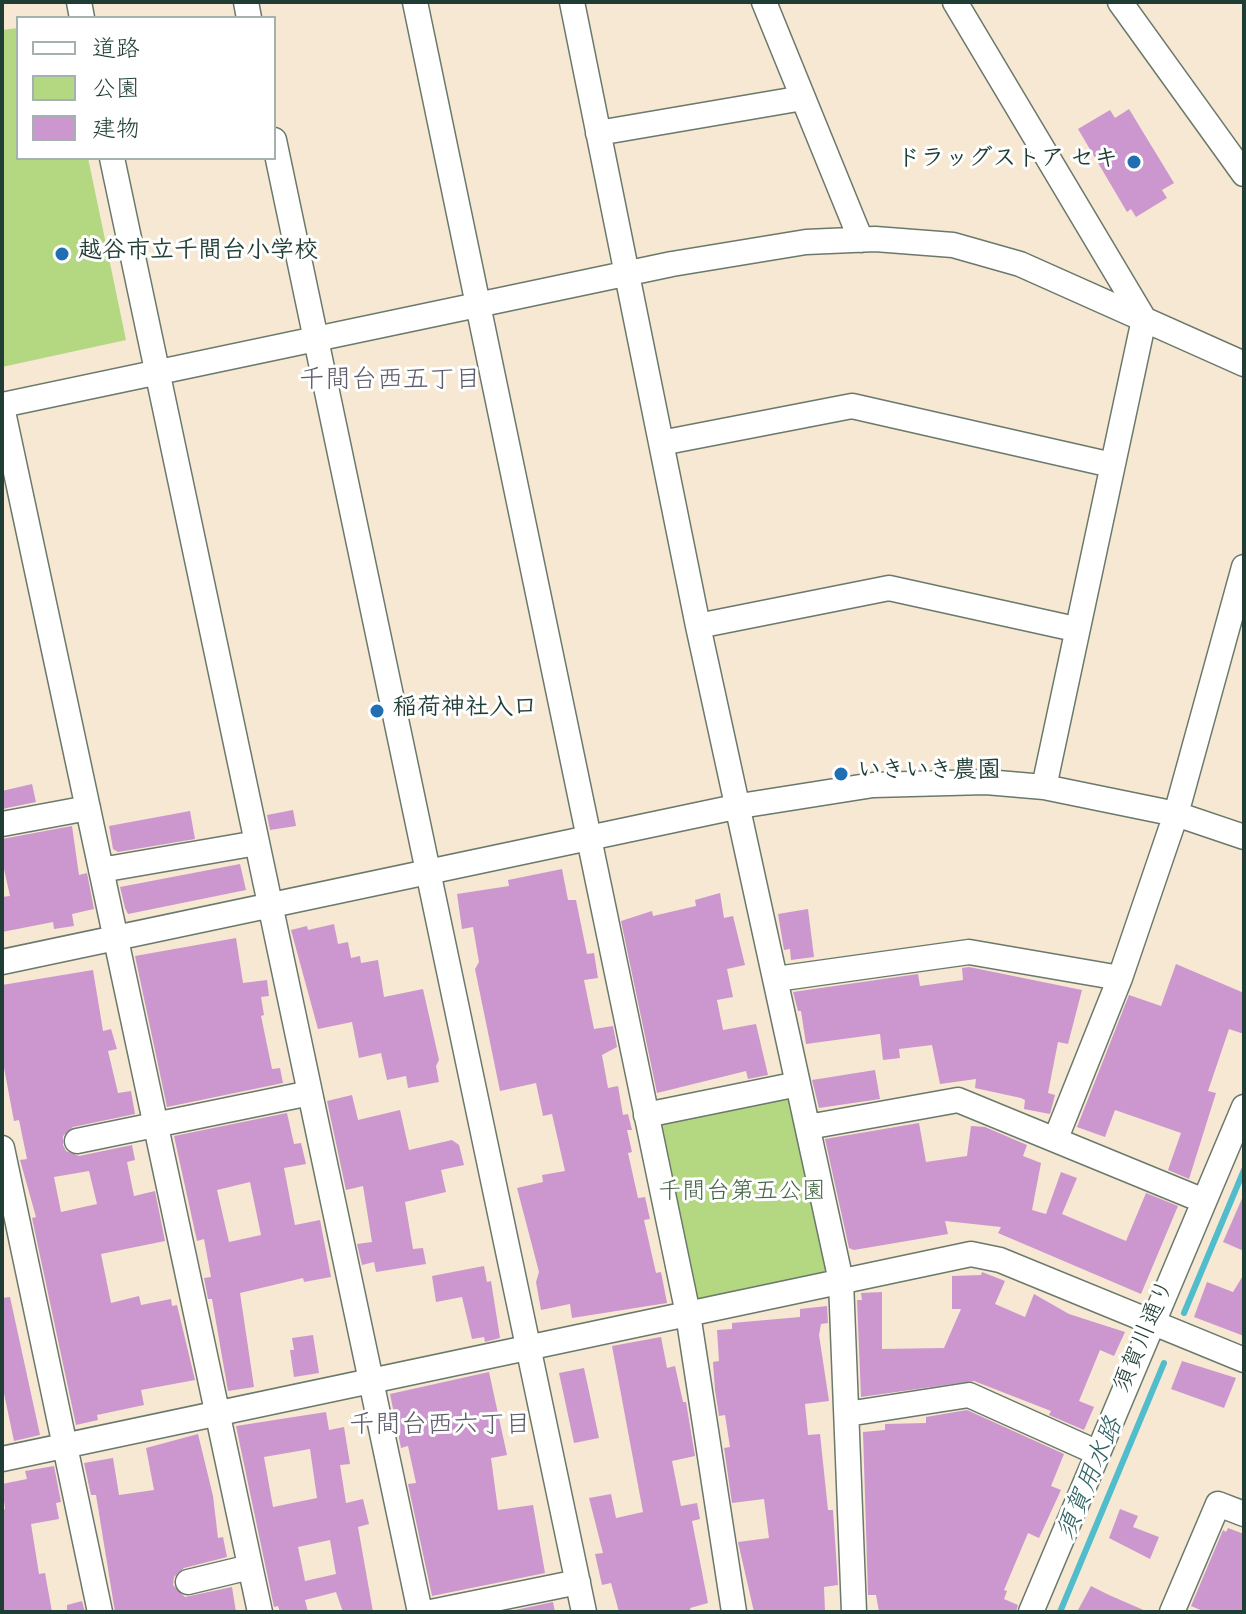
<!DOCTYPE html>
<meta charset="utf-8">
<style>
body{margin:0}
#map{position:relative;width:1246px;height:1614px;overflow:hidden;background:#f6e8d2;font-family:Dekko,"Klee One",sans-serif}
canvas{display:block}
.frame{position:absolute;inset:0;border:4px solid #1f3d34;pointer-events:none}
.legend{position:absolute;left:16px;top:16px;width:260px;height:144px;box-sizing:border-box;background:#fff;border:2px solid #a5b1ae;margin:0;padding:10px 14px;list-style:none;font-size:24px;color:#1f3d34}
.legend li{display:flex;align-items:center;gap:16px;height:40px}
.legend b{width:40px;border:2px solid #a5b1ae}
</style>
<div id="map">
<canvas width="1246" height="1614"></canvas>
<div class="frame"></div>
<ul class="legend">
<li><b style="height:10px;background:#fff"></b>道路</li>
<li><b style="height:22px;background:#b4d881"></b>公園</li>
<li><b style="height:22px;background:#cc97ce"></b>建物</li>
</ul>
</div>
<script>
const g = document.querySelector('canvas').getContext('2d');
g.lineJoin = 'round';
function fill(path, color) {
  g.fillStyle = color;
  g.fill(path, 'evenodd');
}
function poly(rows) {
  const path = new Path2D();
  for (const r of rows) {
    path.moveTo(r[0], r[1]);
    for (let i = 2; i < r.length; i += 2) path.lineTo(r[i], r[i + 1]);
  }
  return path;
}
function trace(path, color, width, dash) {
  g.strokeStyle = color;
  g.lineWidth = width;
  g.lineCap = dash ? 'butt' : 'round';
  g.setLineDash(dash || []);
  g.stroke(path);
}
function write(font, color, halo, rows, align = 'center') {
  g.font = font + ' Dekko,"Klee One",sans-serif';
  g.lineWidth = 6;
  g.setLineDash([]);
  g.textBaseline = 'middle';
  g.strokeStyle = halo;
  g.fillStyle = color;
  for (const [text, x, y, turn = 0] of rows) {
    g.save();
    g.translate(x, y);
    g.rotate((+turn || 0) * Math.PI / 180);
    g.textAlign = isNaN(turn) ? turn : align;
    if (halo) g.strokeText(text, 0, 0);
    g.fillText(text, 0, 0);
    g.restore();
  }
}
fill(poly([
 [18,28,18,158,88,158,126,340,2,367,2,30],
 [790,1091,828,1271,694,1300,656,1120]
]), '#b4d881');
trace(poly([
 [1184,1313,1244,1170],
 [1060,1612,1164,1363]
]), '#51bdcc', 6);
fill(poly([
 [1129,109,1174,183,1162,190,1167,198,1136,217,1131,209,1127,212,1078,129,1110,110,1115,118],
 [32,784,36,802,2,809,2,791],
 [293,810,296,826,270,830,267,815],
 [190,811,195,839,118,852,113,849,109,826],
 [72,826,79,875,87,873,94,909,72,914,74,926,54,929,53,922,2,932,2,897,10,896,2,860,2,839],
 [240,864,246,890,128,914,125,908,120,887],
 [562,869,568,900,576,900,587,954,594,953,598,978,584,980,594,1029,613,1026,617,1047,602,1055,608,1088,618,1086,623,1115,628,1114,632,1130,627,1130,632,1152,628,1153,638,1198,645,1197,650,1219,644,1220,656,1273,661,1272,667,1303,572,1318,570,1304,541,1310,536,1282,539,1272,517,1188,543,1182,542,1175,565,1171,552,1114,543,1116,536,1083,500,1091,475,969,479,962,473,927,462,929,457,894,509,886,508,880],
 [720,893,724,918,733,916,745,965,727,969,733,997,717,1000,723,1030,756,1024,768,1075,748,1079,746,1071,657,1093,621,921,652,911,653,916,696,906,695,900],
 [808,909,814,957,791,960,790,949,784,950,778,914],
 [334,924,338,944,348,942,351,958,360,956,361,963,378,960,384,997,423,989,439,1060,436,1066,439,1082,408,1088,406,1076,387,1080,381,1053,359,1058,352,1022,318,1029,291,930,307,926,308,930],
 [236,938,243,983,267,980,269,996,261,997,264,1015,261,1016,272,1069,280,1068,283,1083,167,1107,135,956],
 [1176,964,1244,993,1244,1034,1229,1029,1208,1091,1216,1093,1189,1179,1168,1170,1181,1133,1115,1110,1105,1137,1077,1127,1129,995,1161,1006],
 [969,967,1082,990,1068,1044,1058,1042,1048,1093,1055,1095,1050,1114,1024,1109,1025,1100,1021,1098,975,1088,976,1079,940,1084,932,1045,899,1049,900,1058,883,1060,880,1034,806,1044,801,1011,798,1011,793,992,918,974,920,986,963,980,962,968],
 [93,970,103,1031,111,1029,117,1049,108,1051,118,1093,131,1091,135,1114,73,1127,63,1136,63,1145,66,1151,79,1156,132,1145,135,1160,127,1162,134,1196,155,1191,165,1241,101,1254,111,1303,139,1296,141,1305,171,1299,172,1306,177,1305,195,1380,141,1390,144,1405,97,1415,98,1420,76,1425,32,1218,36,1217,20,1160,27,1159,19,1120,14,1121,2,1057,2,985],
 [89,1171,97,1204,61,1212,54,1177],
 [875,1070,880,1099,819,1108,812,1080],
 [352,1095,358,1120,400,1110,409,1150,452,1140,459,1145,464,1165,441,1170,446,1192,405,1202,413,1249,423,1248,426,1264,376,1272,374,1262,362,1265,357,1244,372,1242,363,1186,346,1190,327,1101],
 [287,1113,294,1144,301,1143,306,1164,284,1168,295,1225,320,1220,331,1277,304,1282,303,1278,240,1293,254,1387,228,1391,212,1299,208,1299,204,1278,211,1277,204,1239,197,1241,174,1136],
 [250,1182,261,1235,229,1242,217,1190],
 [919,1123,926,1162,967,1156,971,1126,985,1127,1027,1145,1023,1156,1041,1163,1032,1210,1046,1214,1061,1172,1077,1178,1062,1214,1126,1241,1146,1193,1178,1206,1141,1294,998,1233,1001,1227,945,1221,948,1234,854,1250,849,1248,825,1139],
 [1244,1194,1244,1251,1223,1242],
 [484,1266,487,1282,491,1281,500,1338,485,1342,484,1337,472,1339,462,1297,436,1302,432,1276],
 [982,1272,1005,1281,995,1304,1025,1317,1034,1294,1069,1314,1125,1332,1114,1356,1100,1350,1079,1401,1094,1407,1084,1430,1049,1415,1051,1411,974,1381,861,1397,857,1300,862,1300,861,1293,882,1292,882,1349,944,1348,961,1309,952,1309,952,1276,981,1275],
 [1244,1274,1244,1336,1194,1317,1207,1282,1233,1292],
 [10,1297,40,1435,14,1441,2,1384,2,1298],
 [827,1306,828,1323,821,1324,819,1335,829,1401,805,1404,808,1435,820,1434,828,1510,833,1510,838,1585,824,1587,825,1612,754,1612,738,1542,769,1538,764,1499,732,1503,724,1448,730,1447,725,1415,719,1416,715,1390,713,1362,719,1361,717,1330,732,1329,732,1323,800,1317,800,1309],
 [313,1335,319,1373,294,1377,290,1350,294,1350,292,1338],
 [661,1337,667,1368,675,1366,683,1402,686,1402,695,1456,672,1461,681,1506,697,1503,700,1519,692,1521,708,1603,690,1608,691,1612,619,1612,611,1583,602,1585,595,1554,603,1553,589,1498,611,1494,616,1518,643,1512,612,1346],
 [1182,1361,1236,1378,1224,1408,1171,1389],
 [584,1368,599,1438,574,1443,559,1373],
 [489,1372,507,1455,491,1458,498,1510,533,1505,545,1573,432,1596,408,1484,416,1483,408,1446,401,1448,390,1394],
 [967,1410,1064,1454,1051,1486,1061,1490,1039,1538,1028,1533,1004,1590,1007,1591,1004,1599,1018,1605,1016,1612,879,1612,876,1595,868,1595,863,1432,885,1430,885,1424,926,1423,926,1417],
 [326,1412,329,1430,344,1427,350,1464,340,1465,346,1503,363,1499,369,1524,358,1527,373,1612,343,1612,336,1592,305,1600,308,1612,280,1612,278,1606,274,1607,236,1426],
 [310,1449,317,1498,273,1507,264,1457],
 [330,1540,336,1574,305,1581,298,1547],
 [198,1434,213,1496,218,1538,223,1537,227,1557,184,1568,174,1577,173,1585,185,1597,232,1587,236,1612,115,1612,96,1495,91,1495,84,1463,113,1458,119,1495,154,1490,146,1448],
 [54,1466,61,1502,56,1503,59,1519,31,1524,39,1574,45,1573,52,1612,2,1612,2,1510,5,1509,2,1484,27,1479,25,1471],
 [1120,1509,1138,1516,1133,1527,1159,1537,1150,1559,1109,1538],
 [1228,1528,1244,1534,1244,1612,1205,1612,1191,1606,1223,1530,1226,1532],
 [1091,1586,1109,1595,1148,1612,1077,1612],
 [82,1601,85,1612,67,1612,67,1605],
 [553,1602,555,1612,506,1612]
]), '#cc97ce');
const minor = poly([
 [79,2,82,18],
 [246,2,249,18],
 [415,2,688,1314,734,1612],
 [572,2,698,626,841,1281,854,1612],
 [764,2,861,240],
 [955,2,1144,319,1044,787],
 [1120,2,1244,174],
 [598,133,803,98],
 [274,140,584,1612],
 [112,158,420,1612],
 [2,405,672,264,806,242,875,239,953,245,1020,264,1244,364],
 [2,407,260,1612],
 [661,443,852,406,1112,465],
 [698,626,889,588,1075,629],
 [2,824,88,808],
 [101,870,257,843],
 [2,962,740,806,873,785,986,782,1044,787,1176,814,1244,837],
 [776,979,969,952,1120,978],
 [646,1115,798,1084],
 [808,1127,958,1100,1204,1201],
 [1056,1138,1120,978,1176,814,1244,567],
 [77,1141,310,1093],
 [2,1148,100,1612],
 [847,1414,969,1395,1098,1453],
 [2,1459,971,1254,1000,1260,1244,1360],
 [188,1582,250,1567],
 [431,1612,578,1582],
 [1031,1612,1244,1107],
 [1172,1612,1218,1504,1244,1514]
]);
trace(minor, '#6a796b', 27);
trace(minor, '#fff', 24);
for (const [x, y, r, color] of [
 [1134,162,8,"#1f6fb2"],
 [62,254,8,"#1f6fb2"],
 [377,711,8,"#1f6fb2"],
 [841,774,8,"#1f6fb2"]
]) {
  const dot = new Path2D();
  dot.arc(x, y, r, 0, 2 * Math.PI);
  g.fillStyle = color;
  g.fill(dot);
  trace(dot, '#fff', 3);
}
write('bold 24px', '#1f3d34', '#fff', [
 ["ドラッグストア セキ",1118,162,"right"],
 ["越谷市立千間台小学校",78,254],
 ["稲荷神社入口",393,711],
 ["いきいき農園",857,774]
], 'left');
write('24px', '#446447', '#fff', [
 ["千間台第五公園",742,1195]
]);
write('24px', '#1f3d34', '#fff', [
 ["須賀川通り",1147,1337,-67]
]);
write('26px', '#5c5c6a', '#fff', [
 ["千間台西五丁目",390,383],
 ["千間台西六丁目",440,1428]
]);
write('italic 26px', '#2e6362', '#fff', [
 ["須賀用水路",1093,1480,-67]
]);
</script>
